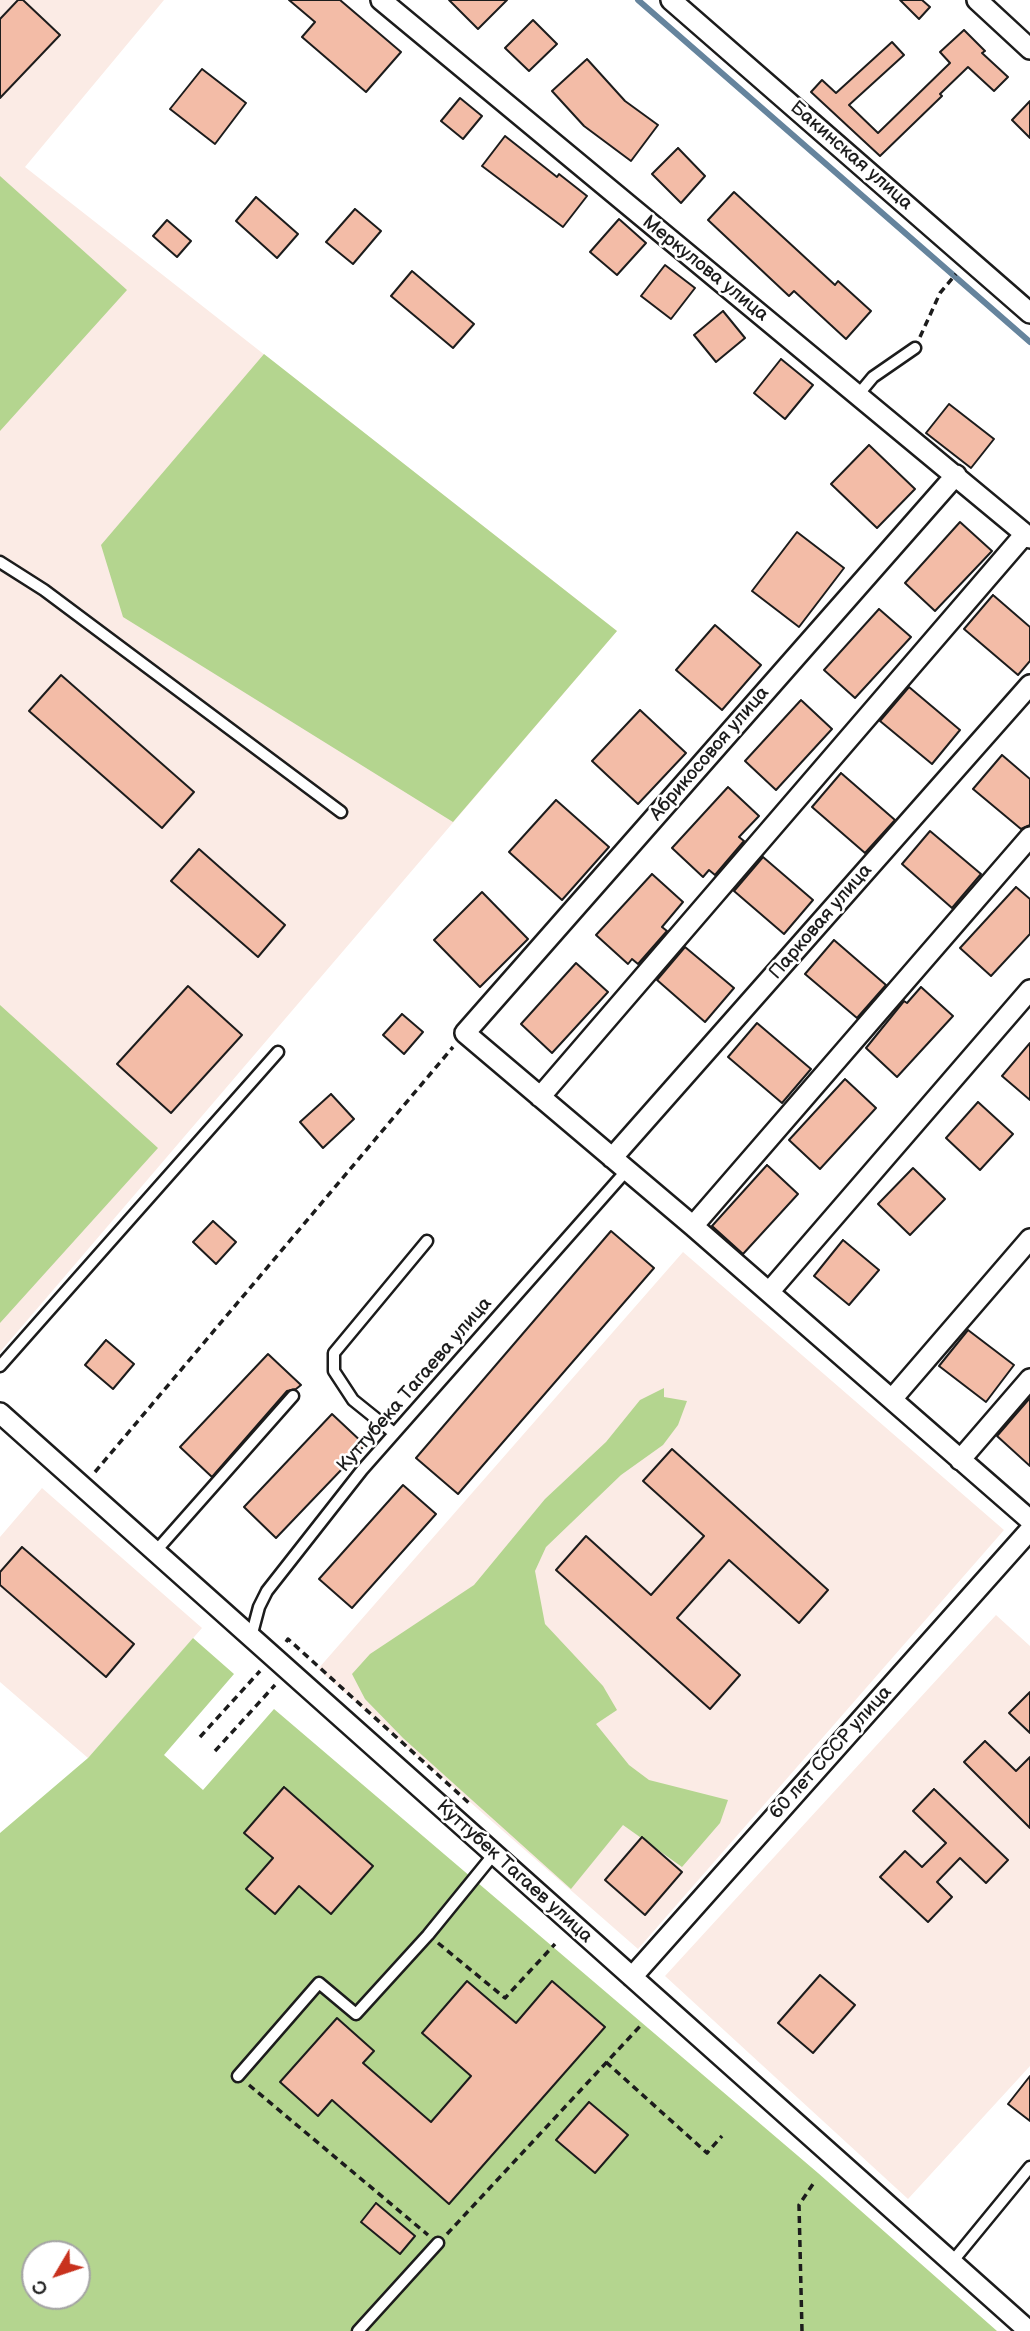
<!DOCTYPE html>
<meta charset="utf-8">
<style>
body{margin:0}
#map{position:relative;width:1030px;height:2331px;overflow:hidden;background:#fff;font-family:"Balsamiq Sans",sans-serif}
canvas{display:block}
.north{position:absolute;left:21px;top:2240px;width:70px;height:70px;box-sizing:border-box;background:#fff;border:2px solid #a4a4a4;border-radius:50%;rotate:231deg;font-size:19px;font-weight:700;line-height:28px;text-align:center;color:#1c1c1c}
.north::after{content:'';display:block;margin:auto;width:24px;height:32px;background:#c8321e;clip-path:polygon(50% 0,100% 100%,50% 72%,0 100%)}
</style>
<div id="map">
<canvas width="1030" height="2331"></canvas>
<div class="north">С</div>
</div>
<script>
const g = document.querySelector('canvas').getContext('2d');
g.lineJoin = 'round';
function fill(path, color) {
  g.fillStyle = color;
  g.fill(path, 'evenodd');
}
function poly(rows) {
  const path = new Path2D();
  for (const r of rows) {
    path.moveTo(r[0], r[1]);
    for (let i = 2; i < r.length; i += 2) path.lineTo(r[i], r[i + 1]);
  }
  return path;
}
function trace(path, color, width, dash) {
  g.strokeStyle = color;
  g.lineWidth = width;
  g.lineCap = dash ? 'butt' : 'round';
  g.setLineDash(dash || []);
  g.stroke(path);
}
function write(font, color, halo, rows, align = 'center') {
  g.font = font + ' "Balsamiq Sans",sans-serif';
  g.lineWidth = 5;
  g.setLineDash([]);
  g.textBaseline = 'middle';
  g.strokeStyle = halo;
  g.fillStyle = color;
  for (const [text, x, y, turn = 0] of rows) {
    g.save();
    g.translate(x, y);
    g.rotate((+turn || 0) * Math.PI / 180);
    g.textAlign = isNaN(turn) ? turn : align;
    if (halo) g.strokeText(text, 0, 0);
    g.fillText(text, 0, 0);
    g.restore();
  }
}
fill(poly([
 [0,0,164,0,25,167,617,631,0,1352],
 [683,1252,1004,1530,638,1949,318,1669],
 [42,1488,202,1628,88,1758,0,1682,0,1537],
 [996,1615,1030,1646,1030,2066,908,2199,665,1976]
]), '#fbebe5');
fill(poly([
 [0,176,127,290,0,431],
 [264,354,617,631,453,822,123,617,101,545],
 [0,1005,158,1148,0,1323],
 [664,1388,664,1397,687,1401,678,1425,663,1445,621,1475,546,1547,535,1571,545,1624,603,1686,617,1710,596,1724,629,1765,649,1780,728,1800,720,1823,682,1867,623,1825,571,1889,403,1738,365,1699,352,1674,370,1654,474,1585,545,1499,606,1442,640,1400],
 [193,1638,234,1674,164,1755,203,1790,274,1709,818,2173,997,2331,0,2331,0,1833,88,1758],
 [35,2254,77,2254,77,2296,35,2296]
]), '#b4d58f');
trace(poly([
 [638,0,1030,342]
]), '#65849d', 6);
const building = poly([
 [18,0,23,0,60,35,0,98,0,19,18,0],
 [289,0,340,0,401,52,366,92,302,37,315,22,289,0],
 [449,0,507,0,478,29,449,0],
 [900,0,922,0,930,7,919,19,900,0],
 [533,20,557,44,529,71,505,48,533,20],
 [964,30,985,51,982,53,1008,77,994,91,968,67,940,94,942,96,880,156,811,92,822,80,836,93,892,42,904,55,849,105,878,133,950,63,940,52,964,30],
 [587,59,625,101,658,125,631,161,584,126,552,91,587,59],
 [202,69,246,103,215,144,170,109,202,69],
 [460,98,482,116,463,139,441,121,460,98],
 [1030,101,1030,138,1012,120,1030,101],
 [505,136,557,177,559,174,587,196,563,227,482,166,505,136],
 [678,148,705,176,681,203,652,174,678,148],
 [734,192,835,285,838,281,871,311,846,339,794,291,789,296,708,220,734,192],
 [256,197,298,234,277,258,236,221,256,197],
 [355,209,381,231,353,264,326,242,355,209],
 [619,219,646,243,617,275,590,252,619,219],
 [167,220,191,241,177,257,153,236,167,220],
 [665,265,695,288,671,319,641,296,665,265],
 [412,271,474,324,453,348,391,296,412,271],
 [723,311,745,338,716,362,694,335,723,311],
 [781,359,813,385,785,419,754,393,781,359],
 [949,404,994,439,971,468,926,433,949,404],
 [869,445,915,489,877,528,831,484,869,445],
 [960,522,992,551,935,611,905,583,960,522],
 [797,532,844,568,799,627,752,591,797,532],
 [993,595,1030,627,1030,661,1018,675,964,629,993,595],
 [879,609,911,637,855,698,824,670,879,609],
 [715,625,761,665,722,710,676,670,715,625],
 [61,675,194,792,162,828,29,711,61,675],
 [909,687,960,730,932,764,880,721,909,687],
 [801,700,832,729,776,790,745,761,801,700],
 [640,710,686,753,638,804,592,761,640,710],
 [1002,755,1030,779,1030,825,1021,829,973,789,1002,755],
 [841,773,895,820,865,853,812,807,841,773],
 [728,787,759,816,739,837,744,841,715,875,709,870,703,877,672,848,728,787],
 [556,800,609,847,562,900,509,852,556,800],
 [930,831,981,874,952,908,902,864,930,831],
 [199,849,285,925,258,957,171,881,199,849],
 [763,857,813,900,784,934,734,891,763,857],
 [652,874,683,902,662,927,667,931,638,964,632,959,628,964,596,935,652,874],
 [1016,887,1030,899,1030,934,991,976,960,948,1016,887],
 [482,892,528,939,480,987,434,940,482,892],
 [834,940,886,985,857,1018,805,974,834,940],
 [685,947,734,988,705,1022,657,980,685,947],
 [576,963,608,992,552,1053,521,1024,576,963],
 [188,986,242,1035,171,1113,117,1064,188,986],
 [921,987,953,1016,897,1077,866,1048,904,1001,907,1003,921,987],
 [402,1014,423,1032,404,1054,383,1035,402,1014],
 [757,1023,811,1069,782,1103,728,1057,757,1023],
 [1030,1043,1030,1100,1002,1076,1030,1043],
 [845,1079,876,1108,820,1169,789,1140,845,1079],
 [331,1094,354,1119,323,1148,300,1122,331,1094],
 [978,1102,1013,1134,980,1170,946,1138,978,1102],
 [767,1165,798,1194,743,1254,712,1226,767,1165],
 [913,1168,945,1199,910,1235,878,1204,913,1168],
 [213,1221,236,1242,216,1264,193,1242,213,1221],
 [611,1231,654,1268,458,1494,416,1458,611,1231],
 [843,1240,879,1270,849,1305,814,1276,843,1240],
 [968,1330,1014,1365,986,1402,939,1366,968,1330],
 [106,1340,134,1364,113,1389,85,1365,106,1340],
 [268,1354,301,1385,296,1389,287,1391,212,1477,180,1447,268,1354],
 [1030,1398,1030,1466,997,1436,1030,1398],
 [332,1414,365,1445,276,1538,244,1507,332,1414],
 [672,1449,828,1590,799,1623,729,1560,677,1618,740,1675,710,1709,556,1570,586,1536,651,1595,704,1536,643,1481,672,1449],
 [403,1485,436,1514,352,1608,319,1579,403,1485],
 [22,1547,134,1644,106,1677,0,1585,0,1572,22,1547],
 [1030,1692,1030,1733,1009,1713,1030,1692],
 [985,1741,1016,1771,1030,1757,1030,1828,964,1762,985,1741],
 [284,1787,373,1866,331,1914,299,1886,275,1914,246,1889,273,1858,244,1833,284,1787],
 [934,1789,1008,1860,986,1883,960,1858,937,1882,952,1897,928,1922,880,1877,905,1851,922,1867,946,1843,913,1811,934,1789],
 [642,1837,682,1872,645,1915,605,1880,642,1837],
 [820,1975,855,2005,813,2053,778,2023,820,1975],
 [467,1981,516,2023,552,1981,605,2027,449,2204,332,2100,318,2116,280,2082,337,2018,374,2051,363,2063,431,2122,471,2076,422,2033,467,1981],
 [1030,2076,1030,2121,1008,2104,1030,2076],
 [589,2102,628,2135,595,2173,556,2140,589,2102],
 [376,2203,415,2236,400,2254,361,2222,376,2203]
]);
fill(building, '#f3bca7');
trace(building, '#1c1c1c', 2);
const lane = poly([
 [858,395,873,377,915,348],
 [0,562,44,590,341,812],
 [0,1366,278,1052],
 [394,1433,353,1400,334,1371,334,1353,427,1241],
 [155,1552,293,1396],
 [251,1637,259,1607,267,1591,362,1470,627,1170],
 [238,2076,319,1983,356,2014,428,1935,494,1854],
 [952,2262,1030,2167],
 [358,2331,438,2243]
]);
const street = poly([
 [381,0,1030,538],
 [671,0,1030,313],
 [977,0,1030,49],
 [956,475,465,1033,693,1226,1030,1520],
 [540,1097,1025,534],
 [612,1158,1030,685],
 [693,1226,1030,837],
 [769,1292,1030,990],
 [892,1399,1030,1239],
 [0,1413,1029,2331],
 [960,1460,1030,1379],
 [632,1977,1030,1530]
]);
trace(lane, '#1c1c1c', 15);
trace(street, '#1c1c1c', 24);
trace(poly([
 [920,337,940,293,956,274],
 [95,1472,453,1047],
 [286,1642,288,1639,469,1803],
 [200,1737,260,1671],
 [215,1751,275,1685],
 [438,1943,505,1998,555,1944],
 [606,2062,707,2153,722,2136],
 [249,2085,428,2235],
 [447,2234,643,2023],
 [802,2331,799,2205,815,2181]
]), '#1c1c1c', 3.5, [7, 5]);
trace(lane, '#fff', 10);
trace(street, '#fff', 19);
write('19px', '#1c1c1c', '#fff', [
 ["Бакинская улица",851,156,41],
 ["Меркулова улица",705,269,39],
 ["Абрикосовоя улица",710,754,-49],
 ["Парковая улица",821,922,-49],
 ["Куттубека Тагаева улица",415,1385,-49],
 ["60 лет СССР улица",831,1753,-48],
 ["Куттубек Тагаев улица",514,1872,42]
]);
</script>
